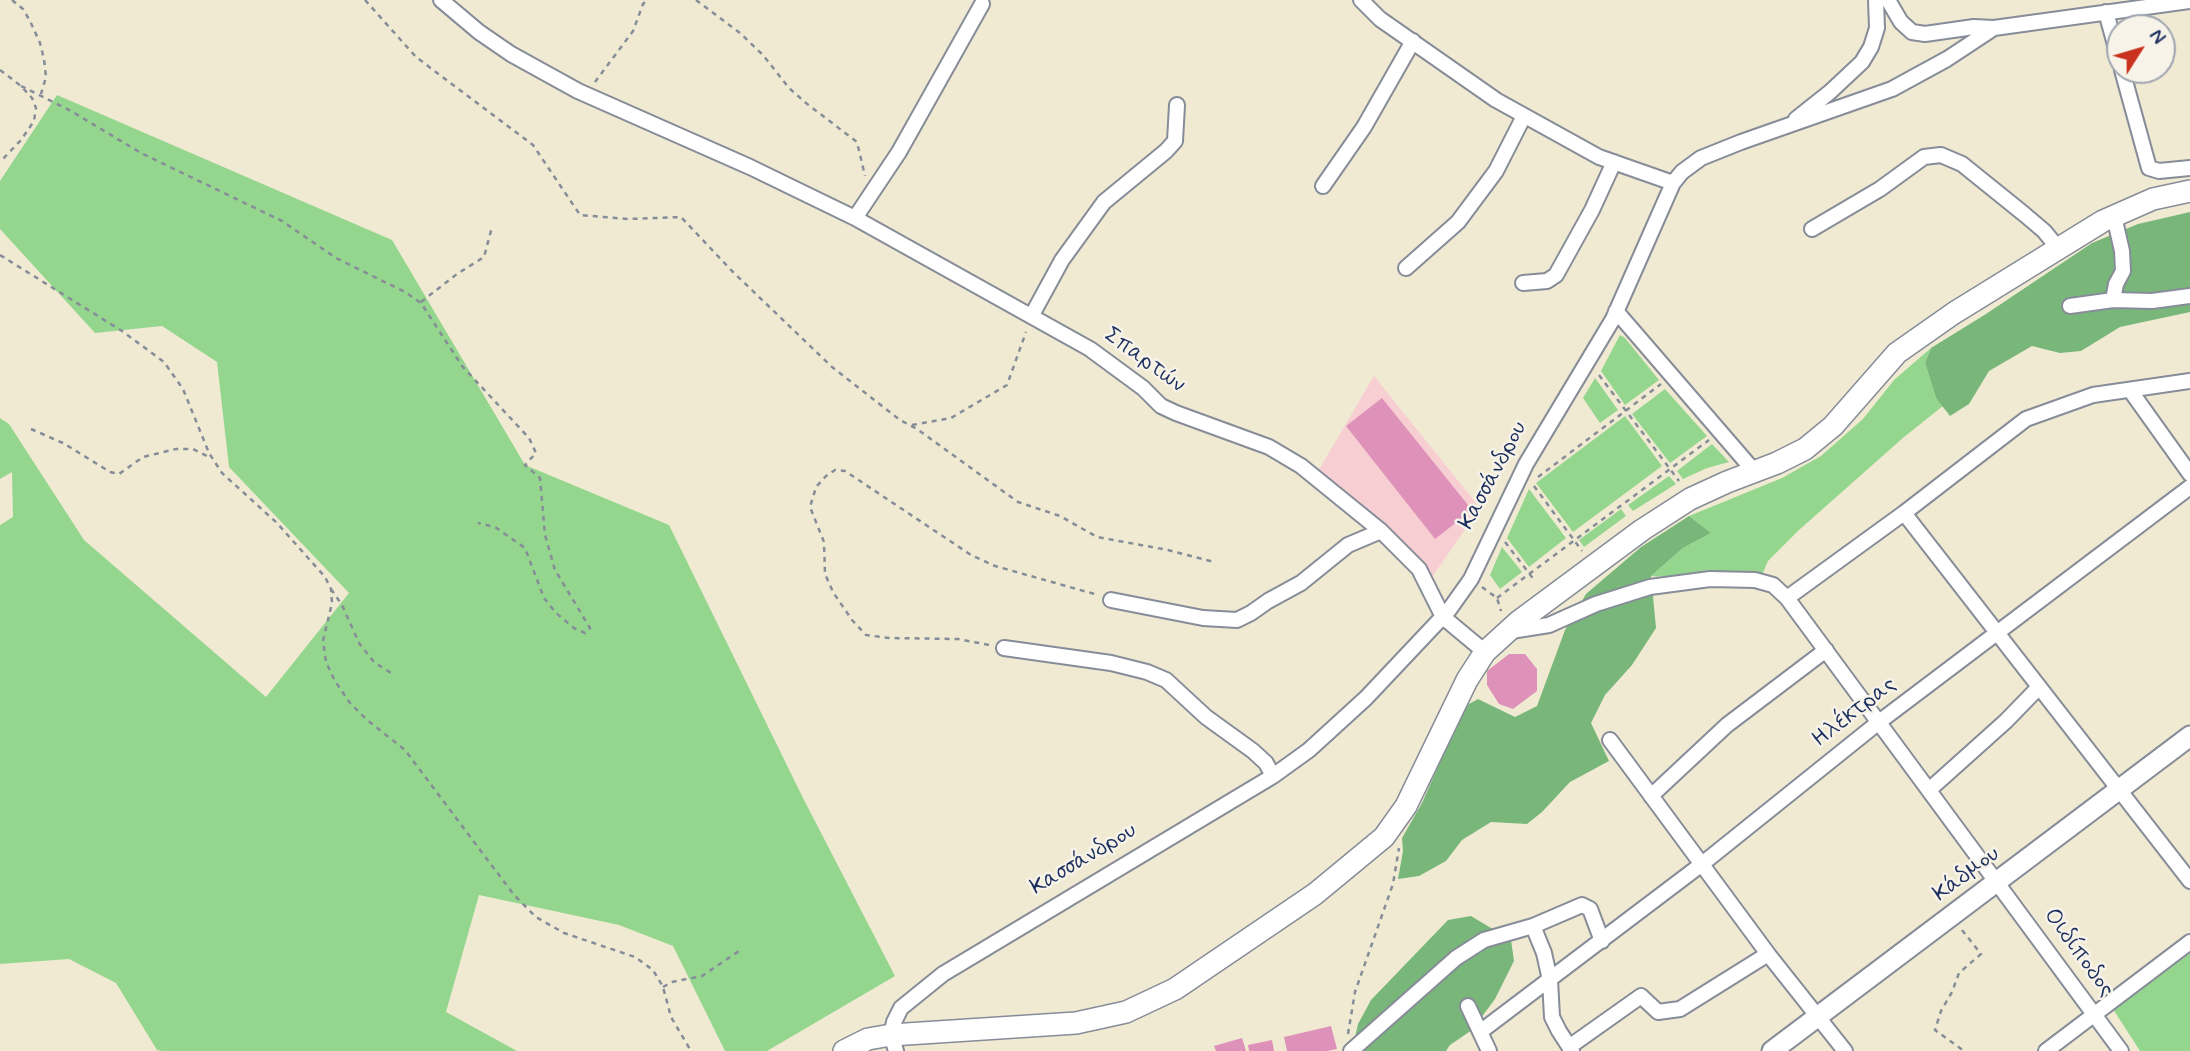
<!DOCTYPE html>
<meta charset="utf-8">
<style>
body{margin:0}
#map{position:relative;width:2190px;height:1051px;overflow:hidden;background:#f0ead3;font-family:Mynerve,sans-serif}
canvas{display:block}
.north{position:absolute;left:2106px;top:14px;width:70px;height:70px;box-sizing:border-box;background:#f7f3e8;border:2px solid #9fa5b1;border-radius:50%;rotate:53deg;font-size:19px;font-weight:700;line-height:28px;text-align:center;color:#1b2f5e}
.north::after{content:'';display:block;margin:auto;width:24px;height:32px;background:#c8321e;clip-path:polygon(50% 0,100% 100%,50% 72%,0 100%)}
</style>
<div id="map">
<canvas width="2190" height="1051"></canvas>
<div class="north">N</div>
</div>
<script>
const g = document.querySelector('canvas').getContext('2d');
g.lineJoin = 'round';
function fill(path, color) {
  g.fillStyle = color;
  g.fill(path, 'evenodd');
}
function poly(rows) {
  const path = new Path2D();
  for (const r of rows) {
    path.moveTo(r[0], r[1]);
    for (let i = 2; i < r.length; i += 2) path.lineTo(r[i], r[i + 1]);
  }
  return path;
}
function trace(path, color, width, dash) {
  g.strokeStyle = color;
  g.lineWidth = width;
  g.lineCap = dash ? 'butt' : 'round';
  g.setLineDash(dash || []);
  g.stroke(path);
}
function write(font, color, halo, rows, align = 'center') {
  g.font = font + ' Mynerve,sans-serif';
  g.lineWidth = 5;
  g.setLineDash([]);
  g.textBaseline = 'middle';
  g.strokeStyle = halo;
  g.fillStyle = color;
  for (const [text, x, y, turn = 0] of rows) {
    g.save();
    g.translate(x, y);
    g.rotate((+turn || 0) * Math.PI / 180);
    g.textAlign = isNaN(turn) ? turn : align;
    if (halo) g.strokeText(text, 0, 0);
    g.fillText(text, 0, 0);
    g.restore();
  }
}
fill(poly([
 [1374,376,1480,508,1430,580,1318,471]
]), '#f7cfd2');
fill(poly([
 [57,95,392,240,525,465,669,525,803,798,895,976,767,1051,725,1051,673,946,619,925,479,895,446,1012,517,1051,162,1051,157,1050,116,983,69,959,0,964,0,525,13,517,12,472,0,479,0,418,9,424,84,540,266,697,349,593,229,467,217,362,162,326,95,333,0,229,0,181],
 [1620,335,1625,338,1659,380,1625,405,1601,371],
 [1931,348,1925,363,1936,398,1943,406,1904,437,1799,530,1768,561,1762,575,1708,570,1677,578,1651,576,1683,548,1711,533,1689,516,1782,478,1821,456,1863,419,1894,380],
 [1595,378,1618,410,1600,423,1583,398],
 [1665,389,1707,436,1670,463,1632,414],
 [1625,416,1662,466,1573,532,1536,483],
 [1712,444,1729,462,1707,468,1683,479,1677,471],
 [1669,476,1676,484,1633,511,1628,505],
 [1529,489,1566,538,1529,567,1507,538],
 [1621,509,1626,516,1584,547,1579,540],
 [1502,547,1522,572,1500,589,1490,575],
 [2190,950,2190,1051,2140,1051,2113,1009]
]), '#95d68e');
fill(poly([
 [2190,212,2190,312,2120,327,2081,351,2060,353,2032,346,1989,371,1969,404,1950,416,1936,398,1925,363,1931,348,1986,314,2092,243,2138,224],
 [1689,516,1711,533,1683,548,1651,576,1656,628,1632,665,1605,695,1591,723,1609,761,1570,782,1542,812,1527,824,1491,822,1462,840,1446,861,1419,876,1398,879,1403,851,1402,838,1422,803,1459,719,1469,704,1478,699,1515,717,1537,706,1565,630,1586,594,1641,547],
 [1471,916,1511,940,1514,961,1495,999,1472,1030,1450,1045,1446,1051,1352,1051,1358,1024,1371,1000,1448,920]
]), '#78b779');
fill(poly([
 [1382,398,1472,510,1435,539,1346,426],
 [1509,654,1525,654,1537,669,1537,691,1513,709,1499,704,1487,685,1487,671],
 [1331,1026,1337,1049,1327,1051,1287,1051,1284,1037],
 [1242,1038,1246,1051,1216,1051,1214,1046],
 [1272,1040,1274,1051,1249,1051,1248,1045]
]), '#de92b9');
const street = poly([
 [441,0,479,32,511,54,578,91,750,167,855,218,899,152,982,4],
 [1361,0,1380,19,1496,100,1599,157,1673,183],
 [1888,0,1901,22,1912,32,1925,34,1974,27,1994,28],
 [2106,12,2120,63],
 [2122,70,2149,168,2159,171,2190,168],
 [1796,119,1830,92,1862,62,1871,47,1877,28,1876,0],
 [1323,186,1364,127,1413,41],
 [855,218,1090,349,1143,388,1161,406,1176,413,1269,447,1301,466,1381,531,1419,569,1443,617,1485,652],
 [1812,229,1880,189,1924,157,1941,155,1962,164,2024,214,2044,231,2058,248],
 [1406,268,1458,222,1496,171,1524,116],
 [1523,283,1547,281,1556,275,1592,210,1614,162],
 [2113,300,2116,284,2123,271,2122,251,2114,216],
 [2070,306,2113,300,2152,301,2190,296],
 [1616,311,1754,471],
 [1032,315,1062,260,1104,202,1166,151,1175,141,1177,105],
 [2130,390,2190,474],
 [1904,513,2190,881],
 [1787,598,1904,513,2026,419,2093,395,2190,381],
 [1111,600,1203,618,1237,620,1251,613,1268,601,1301,583,1348,545,1381,531],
 [1511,631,1549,625,1596,604,1650,587,1710,579,1755,580,1773,585,1787,598,2121,1051],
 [1004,648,1111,663,1147,672,1166,680,1206,717,1253,751,1266,763,1273,776],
 [1610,740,1768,954,1845,1051],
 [1929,790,2006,721,2039,687],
 [1651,796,1727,725,1826,650],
 [1533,926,1544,953,1550,980,1552,1017,1559,1031,1572,1051],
 [1468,1006,1489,1051],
 [1480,1032,1702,864,1879,722,2190,487],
 [1569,1047,1641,996,1658,1012,1680,1009,1768,954],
 [896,1051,891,1035,894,1022,901,1008,943,974,1273,776,1309,750,1366,698,1449,610,1471,579,1526,464,1613,319,1673,183,1682,172,1701,158,1741,142,1892,89,1947,59,1994,28,2190,1],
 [1351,1051,1456,958,1484,940,1533,926,1582,905,1590,909,1602,941],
 [2046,1051,2190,942]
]);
const secondary = poly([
 [1772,1051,2190,736]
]);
const primary = poly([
 [844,1051,868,1039,891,1035,1076,1023,1126,1012,1175,989,1315,894,1384,837,1406,806,1467,680,1485,652,1518,622,1642,530,1690,499,1727,482,1777,463,1805,449,1833,426,1897,353,1954,313,2103,221,2153,199,2190,191]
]);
trace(street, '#868c98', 18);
trace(secondary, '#868c98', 23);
trace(primary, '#868c98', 24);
trace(poly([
 [12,0,23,9,30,21,40,43,44,59,46,77,41,94],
 [365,0,416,57,533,145,580,215,628,219,681,217,732,271,832,367,900,420,917,429,1018,502,1060,516,1097,537,1168,550,1214,562],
 [696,0,740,33,763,55,789,88,806,103,857,142,865,176],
 [0,70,21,86,32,98,36,108,34,121,21,140,0,162],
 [595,82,633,31,643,4,647,0],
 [21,86,71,111,141,153,282,221,336,258,405,292,421,303,462,366,529,438,536,453,525,465,540,478,545,535,555,570,590,628,585,633,574,628,556,613,544,598,525,548,495,527,478,523],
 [0,255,122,331,164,362,183,389,209,453,222,473,277,523,325,577,331,589,332,603,323,641,326,662,335,681,350,703,366,719,405,750,514,895,536,917,564,933,635,957,653,970,663,987,671,1017,691,1051],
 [421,302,457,274,484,257,492,227],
 [1599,375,1679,481],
 [912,425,951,418,1007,385,1026,332],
 [31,429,63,443,110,472,119,474,143,457,176,449,193,449,211,458],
 [1538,477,1661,384],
 [1534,486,1582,551],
 [1505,542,1535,581],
 [1482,587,1497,598,1501,611],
 [331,589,342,605,359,643,374,662,391,673],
 [1497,598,1709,440],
 [989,645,958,639,889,638,866,635,852,620,833,592,825,574,824,542,810,507,816,487,826,476,835,470,845,471,971,555,995,566,1098,595],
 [1962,930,1981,954,1959,973,1952,992,1941,1011,1935,1030,1964,1051],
 [663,987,672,982,702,976,742,949],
 [1348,1034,1355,992,1393,884,1399,848]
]), '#868c98', 2.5, [5, 5]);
trace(street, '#fff', 14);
trace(secondary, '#fff', 19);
trace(primary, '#fff', 21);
write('23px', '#1b2f5e', '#f7f3e8', [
 ["Σπαρτών",1144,361,36],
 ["Κασσάνδρου",1494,476,-62],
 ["Ηλέκτρας",1855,713,-38],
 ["Κασσάνδρου",1084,860,-31],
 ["Κάδμου",1967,875,-37],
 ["Οιδίποδος",2078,953,54]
]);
</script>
